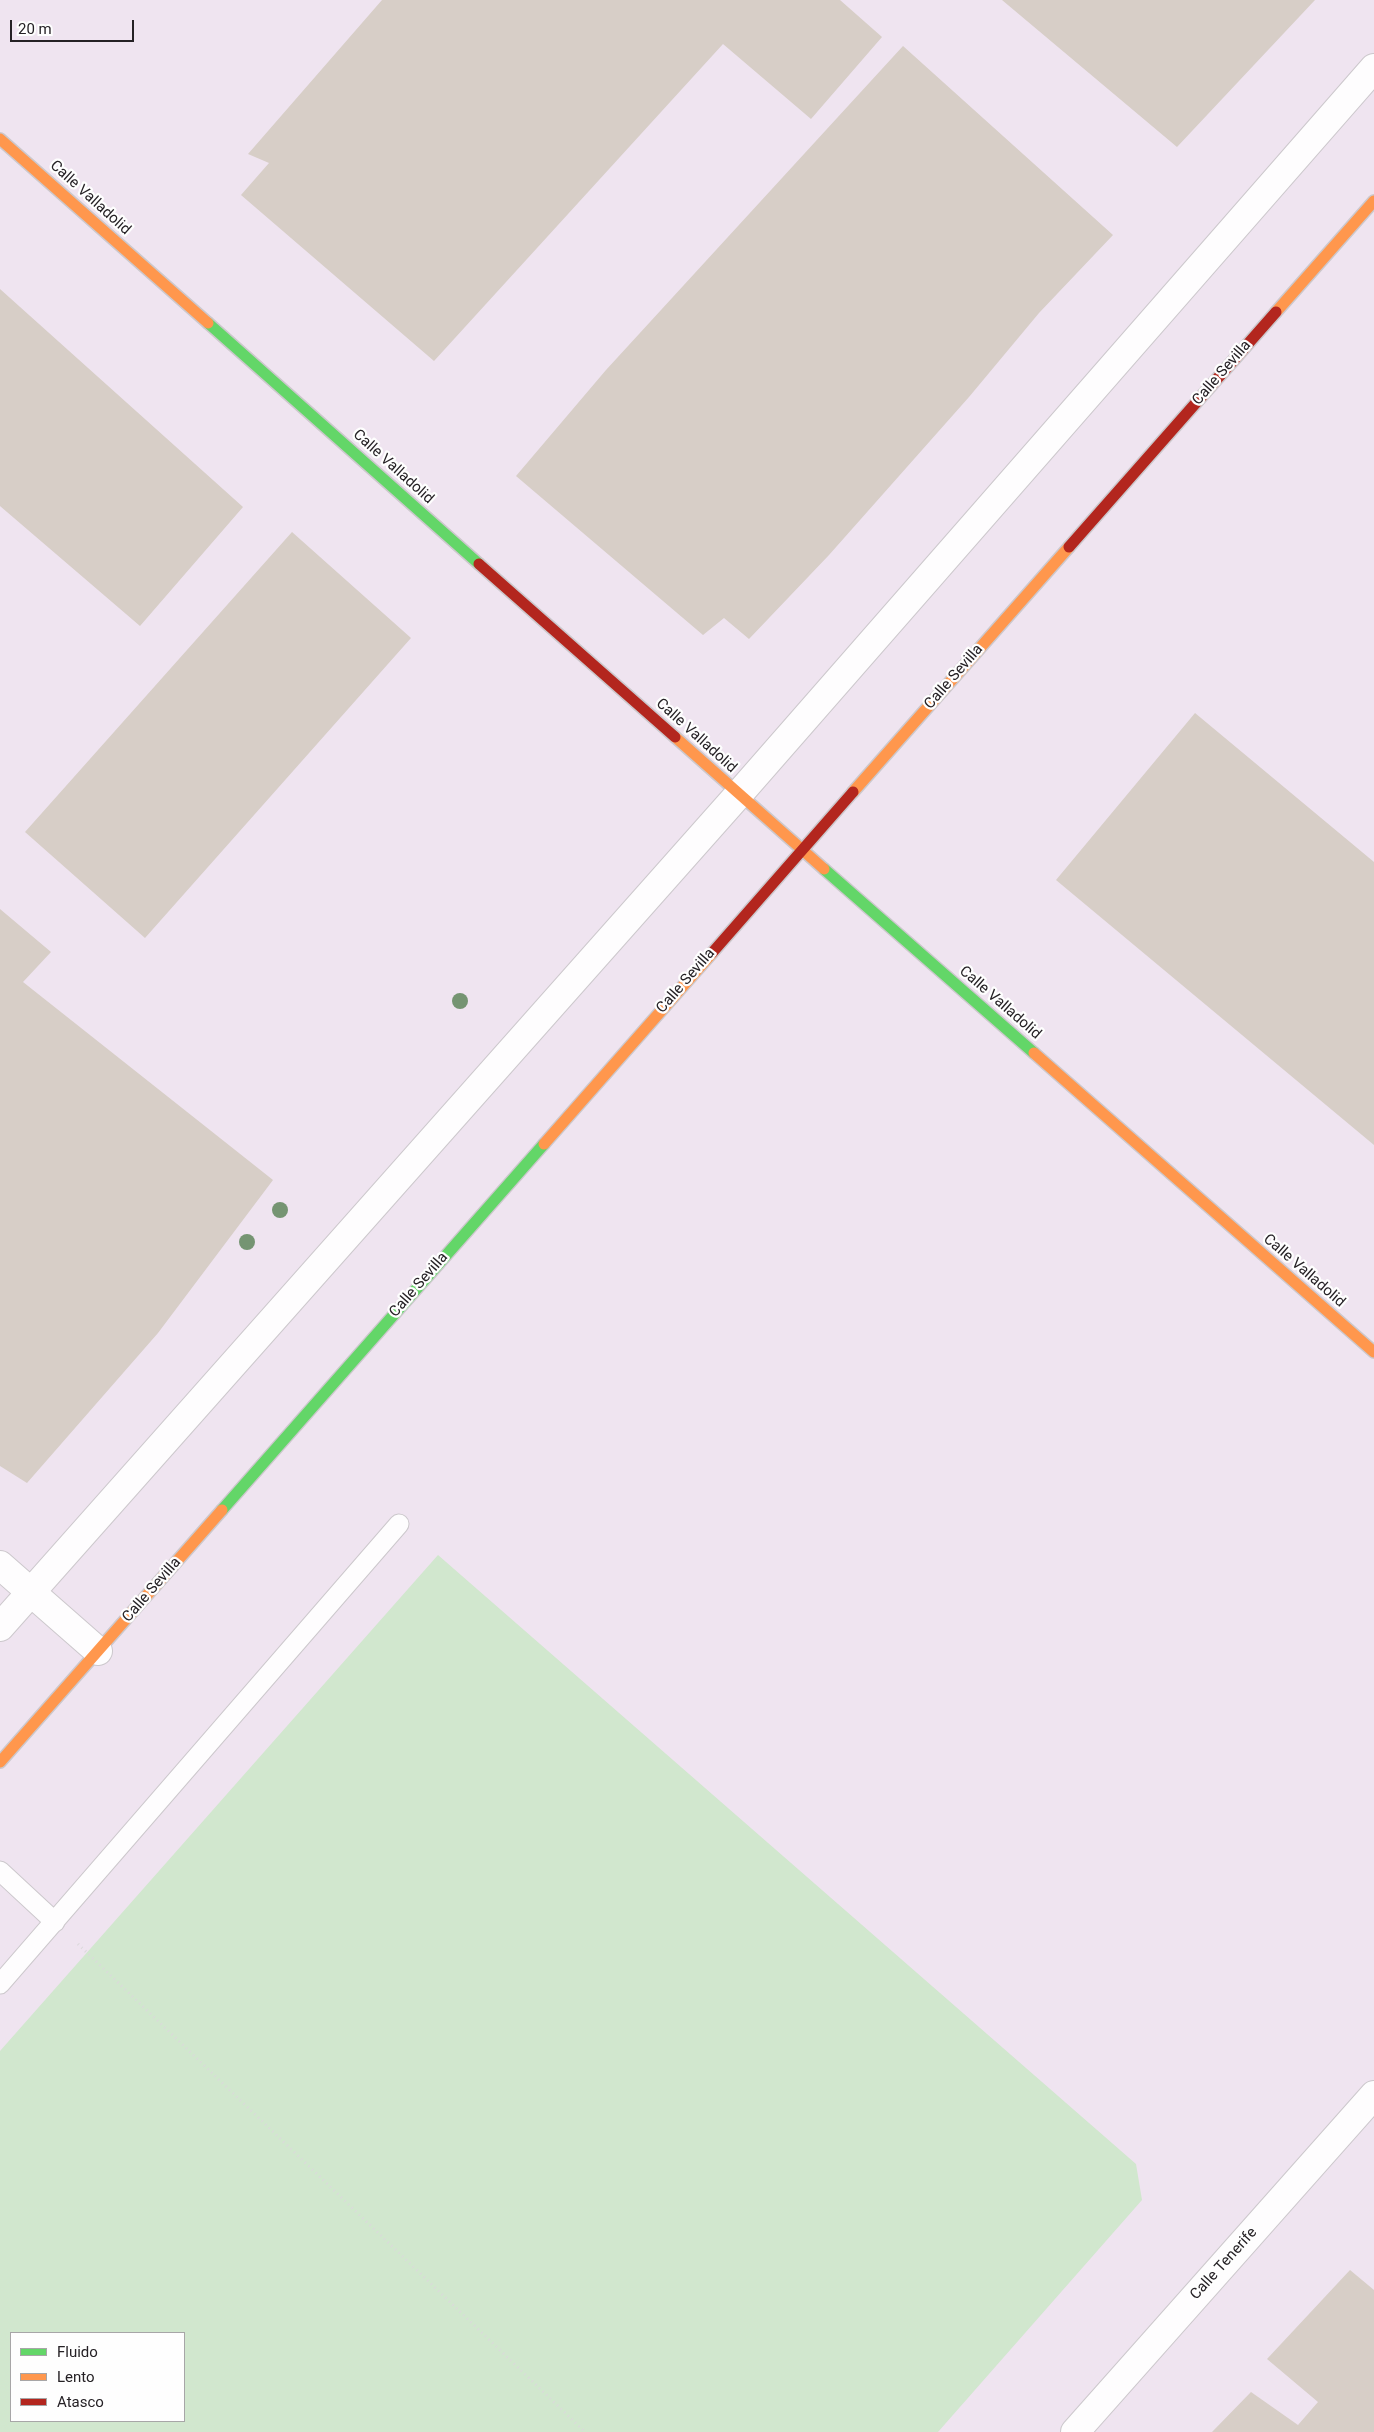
<!DOCTYPE html>
<style>
body{margin:0}
#map{position:relative;width:1374px;height:2432px;overflow:hidden;background:#f5f0f6;font-family:Roboto,sans-serif}
canvas{display:block}
.legend{position:absolute;left:10px;top:2332px;width:175px;height:90px;box-sizing:border-box;background:#fefefe;border:1px solid #a7a6a7;margin:0;padding:6px 9px;list-style:none;font-size:15px;color:#252125}
.legend li{display:flex;align-items:center;gap:10px;height:25px}
.legend b{width:25px;border:1px solid #a7a6a7}
.scale{position:absolute;left:10px;top:20px;width:124px;height:22px;box-sizing:border-box;border:2px solid #252125;border-top:0;padding-left:6px;font-size:15px;line-height:18px;white-space:nowrap;color:#252125;-webkit-text-stroke:4px #fefefe;paint-order:stroke}
</style>
<div id="map">
<canvas width="1374" height="2432"></canvas>
<ul class="legend">
<li><b style="height:6px;background:#63d668"></b>Fluido</li>
<li><b style="height:6px;background:#ff974d"></b>Lento</li>
<li><b style="height:6px;background:#b3261e"></b>Atasco</li>
</ul>
<div class="scale">20 m</div>
</div>
<script>
const g = document.querySelector('canvas').getContext('2d');
g.lineJoin = 'round';
function fill(path, color) {
  g.fillStyle = color;
  g.fill(path, 'evenodd');
}
function poly(rows) {
  const path = new Path2D();
  for (const r of rows) {
    path.moveTo(r[0], r[1]);
    for (let i = 2; i < r.length; i += 2) path.lineTo(r[i], r[i + 1]);
  }
  return path;
}
function trace(path, color, width, dash) {
  g.strokeStyle = color;
  g.lineWidth = width;
  g.lineCap = dash ? 'butt' : 'round';
  g.setLineDash(dash || []);
  g.stroke(path);
}
function write(font, color, halo, rows, align = 'center') {
  g.font = font + ' Roboto,sans-serif';
  g.lineWidth = 4.5;
  g.setLineDash([]);
  g.textBaseline = 'middle';
  g.strokeStyle = halo;
  g.fillStyle = color;
  for (const [text, x, y, turn = 0] of rows) {
    g.save();
    g.translate(x, y);
    g.rotate((+turn || 0) * Math.PI / 180);
    g.textAlign = isNaN(turn) ? turn : align;
    if (halo) g.strokeText(text, 0, 0);
    g.fillText(text, 0, 0);
    g.restore();
  }
}
fill(poly([
 [0,0,1374,0,1374,2432,0,2432],
 [11,2333,184,2333,184,2421,11,2421]
]), '#efe4f0');
fill(poly([
 [438,1555,1136,2164,1142,2200,938,2432,0,2432,0,2051],
 [11,2333,184,2333,184,2421,11,2421]
]), '#d1e7ce');
fill(poly([
 [382,0,840,0,882,37,811,119,723,44,434,361,241,195,269,163,248,154],
 [1002,0,1315,0,1177,147],
 [903,46,1113,235,1039,313,969,397,829,555,749,639,724,618,703,635,516,476,606,370],
 [0,289,243,507,140,626,0,506],
 [292,532,411,638,145,938,25,832],
 [1195,713,1374,862,1374,1145,1056,880],
 [0,909,51,952,23,982,273,1180,158,1333,27,1483,0,1466],
 [1350,2270,1374,2290,1374,2432,1212,2432,1251,2392,1298,2425,1318,2402,1267,2359]
]), '#d7cec7');
const lane = poly([
 [0,1871,55,1922],
 [0,1984,399,1524]
]);
const street = poly([
 [0,1565,98,1651],
 [0,1627,739,794,1374,68],
 [1075,2432,1374,2095]
]);
const fast = poly([
 [208,323,479,564],
 [824,869,1034,1053],
 [222,1510,544,1144]
]);
const slow = poly([
 [0,139,208,323],
 [1276,312,1374,201],
 [675,737,824,869],
 [853,792,1069,547],
 [1034,1053,1374,1352],
 [544,1144,712,953],
 [0,1762,222,1510]
]);
const jam = poly([
 [1069,547,1276,312],
 [479,564,675,737],
 [712,953,853,792]
]);
trace(lane, '#ccc8cc', 21);
trace(street, '#ccc8cc', 30);
trace(fast, '#ccc8cc', 14);
trace(slow, '#ccc8cc', 14);
trace(jam, '#ccc8cc', 14);
trace(poly([
 [78,1944,585,2432]
]), '#dbd9db', 3, [1, 4]);
trace(lane, '#fefdfe', 19);
trace(street, '#fefdfe', 28);
trace(fast, '#63d668', 11);
trace(slow, '#ff974d', 11);
trace(jam, '#b3261e', 11);
g.fillStyle = '#759472';
for (const [x, y] of [
 [460,1001],
 [280,1210],
 [247,1242]
]) {
  g.beginPath();
  g.arc(x, y, 8, 0, 2 * Math.PI);
  g.fill();
}
write('15px', '#252125', '#fefefe', [
 ["Calle Valladolid",90,198,42],
 ["Calle Sevilla",1222,373,-49],
 ["Calle Valladolid",393,467,42],
 ["Calle Sevilla",954,677,-49],
 ["Calle Valladolid",696,736,42],
 ["Calle Sevilla",686,981,-49],
 ["Calle Valladolid",1000,1003,41],
 ["Calle Valladolid",1304,1271,41],
 ["Calle Sevilla",419,1285,-49],
 ["Calle Sevilla",152,1590,-49],
 ["Calle Tenerife",1224,2264,-48]
]);
</script>
